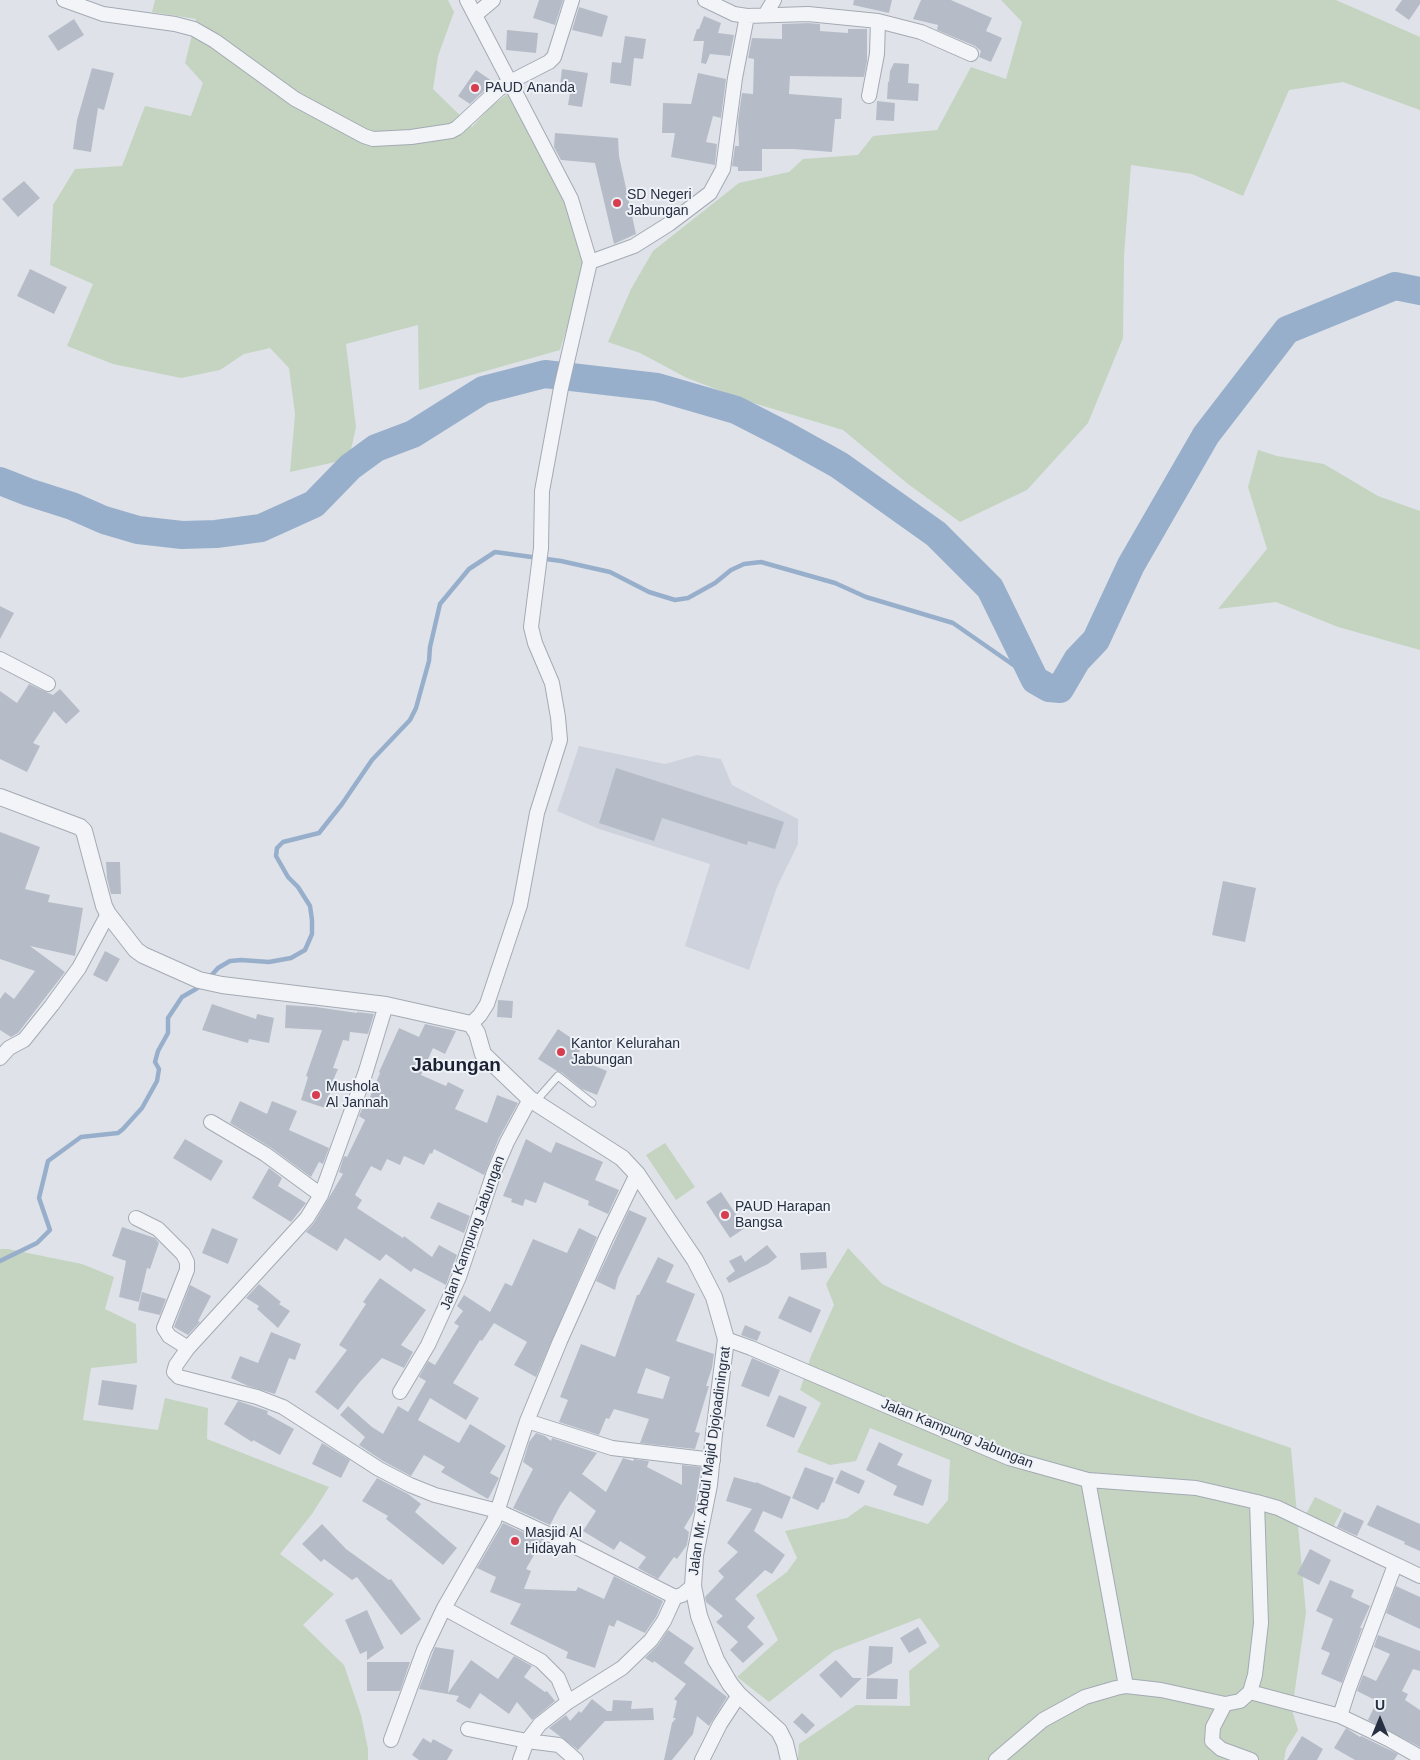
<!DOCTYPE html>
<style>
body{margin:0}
#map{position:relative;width:1420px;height:1760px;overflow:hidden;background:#dfe3e9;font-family:Arial,sans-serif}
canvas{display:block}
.north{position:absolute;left:1355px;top:1695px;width:50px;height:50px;-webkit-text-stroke:4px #eff2f7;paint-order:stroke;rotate:0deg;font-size:14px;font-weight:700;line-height:20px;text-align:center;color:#273042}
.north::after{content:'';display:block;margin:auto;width:18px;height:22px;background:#273042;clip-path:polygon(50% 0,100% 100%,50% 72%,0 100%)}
</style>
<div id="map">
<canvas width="1420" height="1760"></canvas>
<div class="north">U</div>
</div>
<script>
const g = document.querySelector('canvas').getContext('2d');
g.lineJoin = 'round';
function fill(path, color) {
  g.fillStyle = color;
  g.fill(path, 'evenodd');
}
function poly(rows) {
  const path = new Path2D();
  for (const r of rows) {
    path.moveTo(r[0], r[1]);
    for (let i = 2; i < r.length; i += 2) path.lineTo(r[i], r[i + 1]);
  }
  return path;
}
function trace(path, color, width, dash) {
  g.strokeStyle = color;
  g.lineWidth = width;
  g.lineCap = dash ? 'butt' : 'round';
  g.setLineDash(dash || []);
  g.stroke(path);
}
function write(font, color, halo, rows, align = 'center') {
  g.font = font + ' Arial,sans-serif';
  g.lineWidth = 4;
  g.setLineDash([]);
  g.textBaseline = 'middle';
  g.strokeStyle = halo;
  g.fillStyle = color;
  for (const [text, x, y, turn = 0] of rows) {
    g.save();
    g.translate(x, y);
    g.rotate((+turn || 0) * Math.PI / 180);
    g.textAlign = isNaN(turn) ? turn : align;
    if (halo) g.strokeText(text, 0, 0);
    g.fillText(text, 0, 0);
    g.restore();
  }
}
fill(poly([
 [579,746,665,764,697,755,721,759,732,785,798,819,798,844,777,887,749,970,685,946,710,864,599,829,557,811]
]), '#cdd2dc');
fill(poly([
 [155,0,448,0,454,12,438,56,433,89,472,127,490,107,509,93,562,197,587,263,560,350,419,390,418,325,346,344,356,427,349,459,290,472,295,414,289,368,270,348,244,354,220,370,181,378,113,364,67,346,93,284,50,265,53,205,75,169,122,166,145,106,191,116,203,83,185,63,196,19,152,12],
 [1001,0,1336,0,1420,37,1420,110,1343,82,1289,90,1243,196,1192,174,1131,165,1124,256,1123,338,1088,423,1027,490,960,522,908,484,843,430,750,402,687,378,640,353,608,342,631,289,653,251,739,183,789,172,803,159,858,155,873,136,937,130,971,67,1006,79,1022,22],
 [1258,450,1277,456,1324,464,1378,496,1420,511,1420,650,1338,627,1276,602,1218,609,1267,549,1248,487],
 [665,1143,695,1187,676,1200,646,1155],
 [848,1248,882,1284,905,1295,1015,1344,1105,1381,1201,1417,1291,1448,1306,1613,1292,1710,1298,1730,1286,1749,1284,1760,798,1760,799,1744,856,1705,910,1706,909,1671,940,1646,920,1618,834,1651,769,1702,737,1677,778,1640,756,1595,787,1572,797,1558,785,1531,847,1518,865,1505,928,1524,948,1500,950,1460,870,1428,856,1461,830,1465,797,1452,821,1403,800,1390,811,1356,834,1305,826,1284],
 [0,1249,8,1249,82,1264,114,1277,105,1309,136,1324,137,1363,91,1368,83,1420,158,1430,165,1398,208,1408,207,1439,329,1487,312,1514,280,1554,334,1594,303,1625,344,1665,361,1715,368,1749,368,1760,0,1760],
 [1315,1497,1342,1510,1333,1527,1306,1514]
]), '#c4d4c0');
trace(poly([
 [209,978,218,968,230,961,241,960,269,962,291,958,305,950,312,934,312,920,310,906,298,887,288,877,276,856,277,848,283,842,319,833,342,804,372,760,410,720,416,708,429,661,430,647,440,604,469,569,495,552,561,561,610,572,649,592,675,600,688,598,715,583,731,570,744,564,761,562,835,583,866,597,953,623,1035,680],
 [0,1261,37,1243,50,1230,39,1198,48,1161,81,1137,118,1133,123,1129,142,1108,157,1081,159,1069,155,1062,158,1051,168,1033,168,1018,182,997,196,989,202,985]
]), '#98afcc', 4.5);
trace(poly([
 [0,481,28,492,72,506,104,520,138,530,182,535,216,534,261,528,314,504,350,467,376,448,413,434,483,390,545,374,657,387,736,410,785,435,839,465,936,534,990,588,1035,680,1049,688,1060,689,1077,660,1096,640,1131,565,1206,435,1287,330,1395,286,1420,291]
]), '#98afcc', 28);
fill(poly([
 [539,0,563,0,555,25,533,18],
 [854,0,892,0,889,13,853,5],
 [921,0,951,0,992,18,986,31,1002,38,991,62,979,57,981,51,975,46,937,30,938,25,913,19],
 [1402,0,1420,0,1420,4,1409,20,1395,10],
 [579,7,608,16,602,37,572,30],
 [704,16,721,23,718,33,734,35,730,56,710,54,706,64,701,63,704,41,693,41,697,29,699,29],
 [74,19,84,35,58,51,48,36],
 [808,23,820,24,820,31,848,33,848,29,867,29,867,61,864,77,790,76,789,94,842,98,841,119,835,119,832,152,793,149,762,149,762,171,738,171,738,167,732,166,735,146,739,146,738,121,742,93,753,94,754,59,748,58,752,38,782,39,782,24],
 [507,30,538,33,536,53,506,50],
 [625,36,646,39,643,59,634,58,631,86,610,83,612,62,621,63],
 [894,63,909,64,908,83,919,84,918,101,887,99,888,82,889,82,890,71],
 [92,68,114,73,104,110,98,108,91,152,73,149,77,120],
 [562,69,588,73,582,107,568,105,571,87,560,85],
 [476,70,492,81,487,88,470,104,458,96],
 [698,73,726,79,721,118,713,116,706,142,717,144,715,165,671,157,675,133,662,133,663,103,691,104],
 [877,101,895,103,894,121,876,120],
 [555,133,618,138,619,156,636,234,614,244,595,163,561,160,554,147],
 [24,181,40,198,18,217,2,199],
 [30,269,67,287,54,314,17,296],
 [0,606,14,613,0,639],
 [29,684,53,695,60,689,80,711,66,724,54,711,33,743,40,746,27,772,0,759,0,691,17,703],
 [616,768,784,822,775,849,748,841,747,845,662,818,654,841,599,823],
 [0,832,40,847,25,889,50,895,48,902,83,908,75,956,30,946,65,972,18,1033,11,1037,0,1030,0,999,5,992,14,999,35,971,0,959],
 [106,862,120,862,121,894,111,894,107,878],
 [1223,881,1256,888,1245,942,1212,935],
 [105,951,120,959,107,982,93,975],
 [498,1000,513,1001,512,1018,497,1017],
 [212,1004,256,1019,257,1014,274,1018,269,1043,249,1039,248,1043,202,1030],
 [286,1005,316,1007,357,1013,357,1012,374,1014,368,1034,350,1032,349,1041,343,1040,333,1068,338,1069,329,1090,331,1090,325,1108,301,1100,308,1077,306,1076,322,1030,285,1028],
 [425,1024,456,1031,445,1054,433,1048,421,1075,446,1086,448,1082,464,1090,455,1109,487,1123,497,1095,518,1103,499,1138,484,1175,434,1149,432,1154,430,1153,424,1165,404,1156,400,1165,387,1159,381,1171,371,1166,355,1195,362,1200,357,1208,403,1238,404,1236,432,1257,439,1245,457,1255,446,1285,414,1268,411,1272,386,1254,380,1261,345,1238,337,1251,306,1232,314,1223,343,1174,339,1172,344,1156,347,1157,365,1120,359,1116,362,1109,363,1105,366,1107,380,1073,379,1072,399,1028,419,1037],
 [558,1029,583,1046,575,1058,607,1071,597,1095,582,1089,561,1072,557,1071,538,1059],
 [240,1101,267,1114,272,1101,297,1111,289,1130,329,1148,323,1164,319,1162,311,1177,270,1147,230,1123],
 [185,1139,223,1161,211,1181,173,1158],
 [526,1139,551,1153,556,1142,603,1162,595,1180,619,1190,608,1214,588,1205,589,1201,544,1182,536,1203,525,1199,523,1206,511,1202,512,1199,503,1196],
 [269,1168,282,1178,278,1186,306,1203,291,1222,252,1198],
 [721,1192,745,1228,730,1238,706,1202],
 [438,1202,470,1216,464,1233,430,1218],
 [629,1210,647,1218,618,1278,615,1290,596,1281],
 [122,1227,155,1238,159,1243,150,1269,147,1268,139,1302,119,1297,126,1261,112,1256],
 [212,1228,238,1239,228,1264,202,1253],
 [579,1228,597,1237,536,1377,514,1365,527,1342,494,1323,482,1341,480,1340,453,1383,479,1398,466,1420,430,1398,418,1420,459,1443,470,1424,506,1446,490,1473,499,1478,488,1499,441,1472,445,1467,424,1455,411,1476,383,1461,359,1445,365,1437,340,1415,348,1406,372,1427,383,1434,398,1406,408,1412,426,1381,419,1377,428,1361,435,1365,459,1326,454,1323,463,1311,457,1306,464,1295,490,1312,505,1283,512,1286,533,1239,567,1253],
 [767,1245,777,1257,768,1264,729,1283,726,1278,735,1271,729,1261,741,1255,745,1262],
 [826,1252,827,1268,801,1270,800,1253],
 [658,1257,674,1265,666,1282,695,1294,676,1341,714,1354,712,1368,706,1386,709,1386,695,1432,700,1433,695,1449,640,1443,649,1419,614,1409,609,1419,606,1418,599,1435,559,1422,568,1400,560,1397,581,1344,615,1357,637,1295,639,1295],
 [646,1368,670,1377,663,1399,637,1393],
 [380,1278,426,1310,401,1345,413,1352,404,1368,382,1358,359,1383,338,1410,315,1392,347,1350,339,1345,366,1304,363,1302],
 [259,1284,281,1302,279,1304,290,1311,278,1328,257,1309,259,1306,246,1298],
 [190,1285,211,1296,198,1321,200,1322,188,1335,174,1327],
 [142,1292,166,1299,160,1315,138,1310],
 [789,1296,821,1310,811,1333,778,1318],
 [745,1325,761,1332,757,1341,741,1335],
 [271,1332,301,1344,295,1360,289,1358,275,1394,248,1386,231,1378,240,1356,258,1363],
 [752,1358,780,1370,769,1397,741,1386],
 [102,1380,137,1385,133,1410,98,1405],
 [779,1395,807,1407,794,1438,766,1426],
 [238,1401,268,1411,267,1414,294,1429,280,1455,253,1440,252,1442,224,1424],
 [536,1433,545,1436,551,1441,552,1438,597,1453,582,1474,606,1492,623,1458,633,1461,634,1459,649,1461,647,1467,682,1485,682,1465,701,1467,694,1511,684,1528,689,1532,687,1545,677,1559,674,1557,658,1579,638,1568,646,1557,620,1541,614,1550,583,1531,596,1511,570,1491,560,1506,550,1525,513,1508,533,1469,523,1462,529,1442],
 [879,1442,903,1454,897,1465,932,1480,923,1506,893,1495,897,1486,866,1470],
 [322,1443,350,1460,341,1478,312,1464],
 [805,1467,834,1478,824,1503,822,1502,818,1510,792,1498],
 [841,1470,865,1481,859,1494,835,1483],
 [734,1477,756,1483,756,1482,791,1497,782,1519,763,1511,754,1531,785,1555,772,1574,765,1570,735,1599,755,1618,747,1627,764,1644,743,1663,730,1650,738,1642,716,1622,723,1616,706,1602,705,1597,724,1577,718,1571,738,1552,727,1543,752,1509,726,1501],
 [377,1478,408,1494,421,1504,415,1512,457,1548,443,1565,386,1519,388,1516,362,1501],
 [1377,1505,1420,1524,1420,1551,1404,1544,1405,1542,1367,1525],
 [1344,1512,1364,1521,1357,1536,1337,1527],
 [503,1523,542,1541,526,1569,531,1571,524,1589,576,1591,578,1587,604,1599,614,1576,663,1601,656,1617,645,1633,617,1620,614,1627,609,1625,595,1668,566,1658,568,1652,510,1624,521,1604,490,1592,496,1577,477,1568],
 [322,1524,346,1549,389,1580,391,1579,421,1619,401,1635,357,1577,352,1580,324,1559,321,1562,302,1544],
 [1310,1549,1331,1560,1319,1585,1297,1574],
 [1330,1580,1354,1590,1351,1597,1370,1606,1360,1628,1362,1628,1342,1683,1321,1674,1330,1653,1321,1649,1333,1619,1316,1611],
 [1396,1586,1420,1597,1420,1629,1386,1613],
 [367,1610,384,1648,367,1660,367,1651,360,1654,345,1620],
 [918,1627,927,1643,909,1653,900,1638],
 [668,1630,694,1648,684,1663,727,1697,709,1726,697,1716,693,1734,672,1760,664,1760,672,1723,676,1718,673,1718,677,1701,674,1699,686,1684,654,1661,653,1663,645,1658,658,1645],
 [1378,1635,1420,1651,1420,1671,1413,1669,1402,1691,1408,1694,1405,1700,1420,1710,1420,1747,1368,1720,1377,1701,1357,1691,1363,1675,1376,1681,1390,1654,1374,1647],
 [869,1646,893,1647,892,1663,867,1677],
 [435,1647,454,1650,448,1693,471,1660,498,1679,514,1656,532,1666,524,1677,545,1692,547,1691,555,1701,532,1720,517,1702,509,1714,480,1693,470,1709,456,1701,459,1696,419,1689],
 [836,1660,853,1678,862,1678,841,1698,819,1675],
 [367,1662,410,1662,400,1691,367,1691],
 [867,1678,898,1679,897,1699,866,1699],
 [592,1699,607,1711,612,1711,613,1700,632,1701,631,1709,653,1708,654,1720,605,1721,578,1750,549,1728,566,1715,570,1721,579,1711,581,1713],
 [802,1713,815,1725,806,1734,793,1722],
 [1346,1728,1360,1737,1361,1736,1398,1754,1394,1760,1355,1760,1334,1748],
 [1302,1736,1323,1749,1317,1760,1287,1760],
 [423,1738,431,1743,433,1739,453,1750,447,1760,419,1760,412,1755]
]), '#b6bcc7');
const service = poly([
 [535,1102,558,1076,592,1103]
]);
const minor = poly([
 [64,0,103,14,175,24,194,29,215,41,295,99,364,136,373,139,411,137,451,131,457,128,499,89,510,82,549,62,554,57,572,0],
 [467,0,571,199,590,262,561,388,542,491,541,548,531,627,535,643,552,683,558,717,560,740,537,813,520,905,487,1004,480,1015,471,1024],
 [705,0,734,14,747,16,808,14,878,21,877,54,869,96],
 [475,15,493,0],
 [765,15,774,0],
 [878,21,921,32,971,54],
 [590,262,634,246,669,224,710,193,723,169,735,78,747,16],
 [0,659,48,684],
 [386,1005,365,1074,321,1195,307,1218,188,1348,176,1365,174,1372,179,1377,257,1397,283,1407,379,1469,410,1485,435,1495,498,1511,572,1545,675,1597],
 [0,1058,9,1048,24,1040,52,1005,79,968,108,914],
 [211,1122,265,1154,321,1195],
 [136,1218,158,1229,183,1254,187,1262,187,1270,164,1328,169,1336,188,1348],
 [726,1339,751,1348,1009,1458,1088,1480,1196,1488,1257,1502,1278,1508,1420,1576],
 [400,1392,428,1345,459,1277,494,1172,507,1142,530,1099],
 [527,1421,612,1448,713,1460],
 [1088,1480,1126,1686],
 [444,1608,541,1661,558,1678,568,1702,540,1724,527,1741,468,1729],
 [1250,1692,1340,1716,1388,1739,1420,1757],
 [568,1702,622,1668,651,1640,664,1621,675,1597,682,1595,693,1586],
 [1225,1704,1213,1727,1212,1741,1221,1749,1251,1760],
 [1340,1716,1349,1688,1395,1565],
 [391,1740,424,1650,444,1608,494,1521,527,1421,560,1341,606,1238,637,1174],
 [520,1760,527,1741,559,1745,576,1760],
 [702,1760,720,1724,739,1695],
 [996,1760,1043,1720,1085,1697,1116,1688,1126,1686,1161,1690,1225,1704,1240,1701,1250,1692,1255,1675,1261,1623,1257,1502]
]);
const tertiary = poly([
 [0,797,80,827,84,831,104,906,108,914,136,950,143,955,199,980,222,985,386,1005,471,1024,477,1033,483,1054,530,1099,622,1158,637,1174,695,1260,714,1297,726,1339,714,1434,709,1485,695,1555,693,1586,699,1616,716,1660,730,1684,739,1695,779,1731,785,1743,789,1760]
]);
trace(service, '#a4aab4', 9);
trace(minor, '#a4aab4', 16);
trace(tertiary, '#a4aab4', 18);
trace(service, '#f2f4f7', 7);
trace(minor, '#f2f4f7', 14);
trace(tertiary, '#f2f4f7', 16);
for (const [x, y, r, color] of [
 [475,88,5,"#d63d4e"],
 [617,203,5,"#d63d4e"],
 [561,1052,5,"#d63d4e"],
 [316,1095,5,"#d63d4e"],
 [725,1215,5,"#d63d4e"],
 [515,1541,5,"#d63d4e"]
]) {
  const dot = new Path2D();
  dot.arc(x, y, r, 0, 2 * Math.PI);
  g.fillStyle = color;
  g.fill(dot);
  trace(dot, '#eff2f7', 2);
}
write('14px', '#273042', '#eff2f7', [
 ["PAUD Ananda",485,88],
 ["SD Negeri",627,195],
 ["Jabungan",627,211],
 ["Kantor Kelurahan",571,1044],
 ["Jabungan",571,1060],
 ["Mushola",326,1087],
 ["Al Jannah",326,1103],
 ["PAUD Harapan",735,1207],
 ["Bangsa",735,1223],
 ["Masjid Al",525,1533],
 ["Hidayah",525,1549]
], 'left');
write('14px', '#273042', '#eff2f7', [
 ["Jalan Kampung Jabungan",473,1233,-70],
 ["Jalan Kampung Jabungan",957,1434,22],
 ["Jalan Mr. Abdul Majid Djojoadiningrat",710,1461,-82]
]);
write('bold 19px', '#1a2132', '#eff2f7', [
 ["Jabungan",456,1066]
]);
</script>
